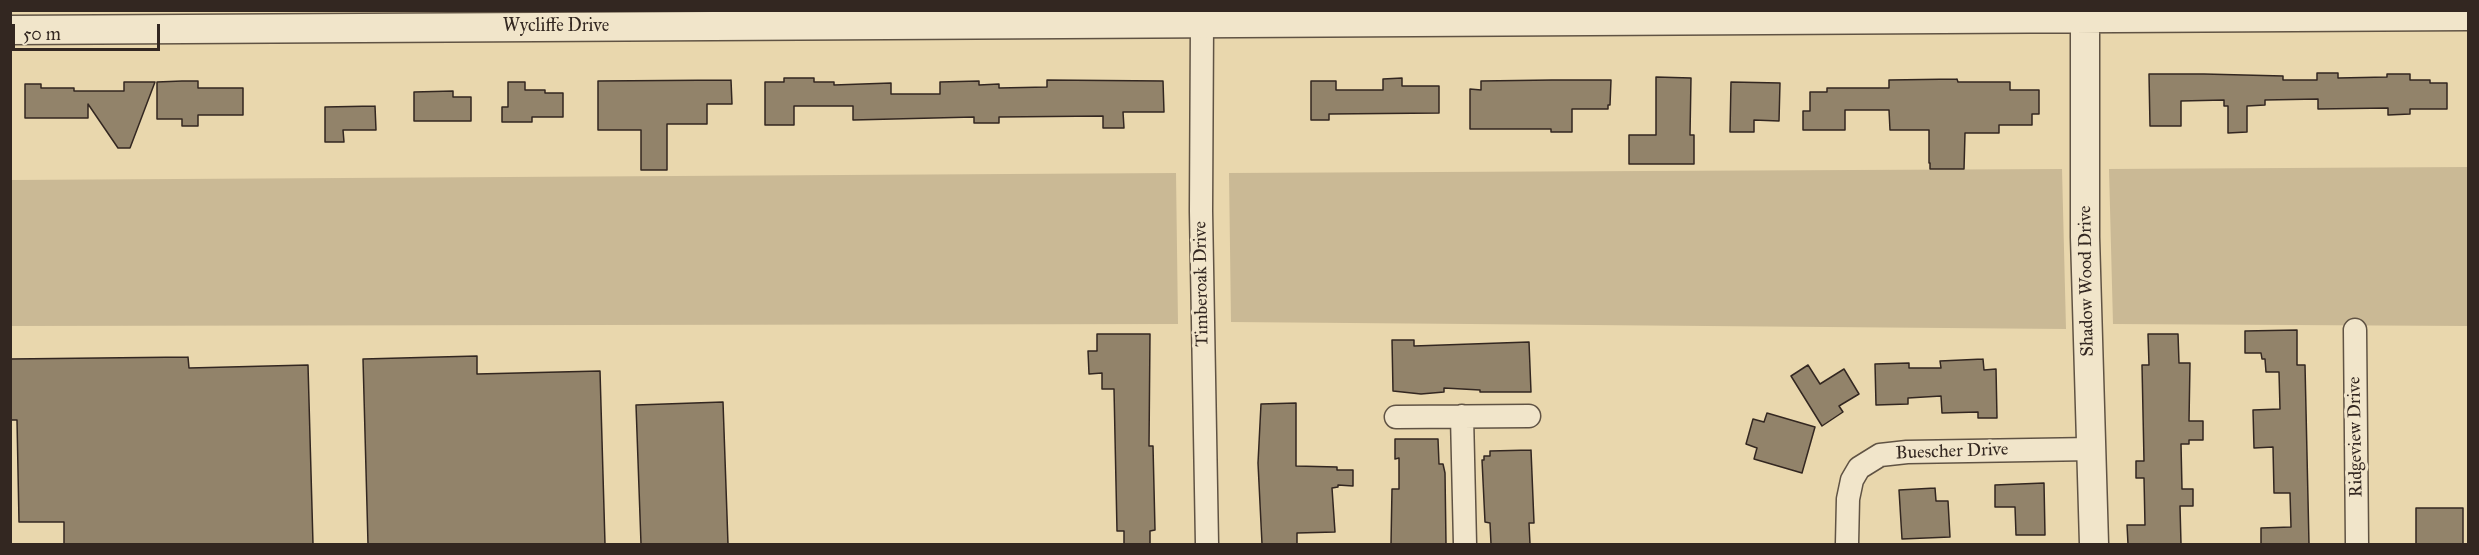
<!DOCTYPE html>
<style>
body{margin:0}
#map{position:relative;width:2479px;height:555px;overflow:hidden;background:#e9d7ad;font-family:"IM FELL Great Primer",serif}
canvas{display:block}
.frame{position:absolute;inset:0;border:12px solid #332721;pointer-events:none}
.scale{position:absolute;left:12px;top:24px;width:148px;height:27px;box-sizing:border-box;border:3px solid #332721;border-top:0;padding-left:8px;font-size:18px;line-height:21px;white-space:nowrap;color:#332721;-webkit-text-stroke:4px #f1e5ca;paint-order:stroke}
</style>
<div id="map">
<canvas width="2479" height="555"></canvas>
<div class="frame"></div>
<div class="scale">50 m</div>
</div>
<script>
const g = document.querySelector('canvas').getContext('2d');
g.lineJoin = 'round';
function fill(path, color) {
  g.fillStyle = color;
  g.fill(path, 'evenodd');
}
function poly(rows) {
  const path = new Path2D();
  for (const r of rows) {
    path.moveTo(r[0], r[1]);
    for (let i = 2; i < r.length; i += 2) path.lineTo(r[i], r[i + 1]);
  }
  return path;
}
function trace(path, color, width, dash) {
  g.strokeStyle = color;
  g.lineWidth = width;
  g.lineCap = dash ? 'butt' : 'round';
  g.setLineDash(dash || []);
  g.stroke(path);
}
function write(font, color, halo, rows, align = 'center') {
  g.font = font + ' "IM FELL Great Primer",serif';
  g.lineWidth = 6;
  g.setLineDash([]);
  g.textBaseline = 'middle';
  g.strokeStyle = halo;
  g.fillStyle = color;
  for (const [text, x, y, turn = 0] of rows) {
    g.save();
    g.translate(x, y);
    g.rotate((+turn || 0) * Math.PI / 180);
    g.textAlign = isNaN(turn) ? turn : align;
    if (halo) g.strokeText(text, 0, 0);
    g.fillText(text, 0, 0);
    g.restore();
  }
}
fill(poly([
 [2468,167,2468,326,2113,324,2109,169],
 [2062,169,2066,329,1231,322,1229,173],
 [1176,173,1178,324,11,326,11,180]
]), '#cab995');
const building = poly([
 [2317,73,2338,73,2338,78,2387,77,2387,74,2410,74,2410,80,2430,80,2430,83,2447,83,2447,109,2410,109,2410,114,2388,115,2388,108,2318,109,2318,99,2265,100,2265,105,2247,106,2247,132,2228,133,2228,106,2224,106,2224,100,2181,101,2181,126,2150,126,2149,74,2204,74,2283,76,2283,80,2317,80,2317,73],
 [1656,77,1691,78,1690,135,1694,135,1694,164,1629,164,1629,135,1656,135,1656,77],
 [784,78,814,78,814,82,834,82,834,85,891,83,891,94,940,94,940,82,979,81,979,85,999,84,999,88,1047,87,1047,80,1163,81,1164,112,1123,112,1124,128,1103,128,1103,116,999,117,999,123,974,123,974,117,853,120,853,106,794,106,794,125,765,125,765,82,784,82,784,78],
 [1402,78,1402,86,1439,86,1439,113,1329,114,1329,120,1311,120,1311,81,1336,81,1336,90,1383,90,1383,79,1402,78],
 [1957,79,1958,82,2010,82,2010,90,2039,90,2039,114,2032,114,2032,125,1999,125,1999,133,1965,133,1964,169,1930,169,1930,163,1929,163,1929,130,1890,130,1889,110,1845,110,1845,130,1803,130,1803,111,1810,111,1810,92,1827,92,1827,88,1889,88,1889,80,1957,79],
 [731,80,732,104,707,104,707,124,667,124,667,170,641,170,641,130,598,130,598,81,731,80],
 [1552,80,1611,80,1610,105,1608,105,1608,109,1572,109,1572,132,1551,132,1551,129,1470,129,1470,89,1481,90,1481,81,1552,80],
 [182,81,198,81,198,88,243,88,243,115,198,115,198,126,182,126,182,119,157,119,157,82,182,81],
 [124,82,155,82,130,148,118,148,88,104,88,118,25,118,25,84,41,84,41,88,74,88,74,91,124,91,124,82],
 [508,82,525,82,525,90,545,90,545,93,563,93,563,117,532,117,532,122,502,122,502,107,508,107,508,82],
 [1731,82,1780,83,1779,121,1754,120,1754,132,1730,132,1731,82],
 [453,91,453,97,471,97,471,121,414,121,414,92,453,91],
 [375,106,376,130,343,130,344,142,325,142,325,107,375,106],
 [2297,330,2297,365,2305,365,2309,544,2261,544,2261,528,2291,527,2290,493,2274,493,2273,447,2254,448,2253,410,2280,409,2279,372,2266,372,2265,359,2262,359,2261,353,2245,353,2245,331,2297,330],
 [1097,334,1150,334,1149,446,1153,446,1155,530,1150,531,1150,544,1124,544,1124,531,1117,531,1114,389,1102,389,1102,373,1089,374,1088,351,1097,351,1097,334],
 [2148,334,2178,334,2179,363,2190,363,2189,421,2203,421,2203,440,2189,440,2189,444,2181,444,2182,489,2193,489,2193,506,2180,506,2181,544,2128,544,2127,525,2145,525,2144,478,2136,478,2136,461,2144,461,2142,365,2149,365,2148,334],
 [1392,340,1414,340,1414,346,1529,342,1531,392,1480,392,1480,390,1444,388,1444,392,1421,394,1393,391,1392,340],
 [477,356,477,374,600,371,605,544,368,544,363,359,477,356],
 [188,357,189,368,308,365,313,544,64,544,64,522,19,522,17,420,10,420,10,359,188,357],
 [1983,359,1984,370,1996,369,1997,418,1978,418,1978,412,1942,413,1941,396,1908,398,1908,404,1876,405,1875,364,1909,363,1909,368,1941,368,1940,361,1983,359],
 [1808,365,1820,384,1844,369,1859,394,1839,406,1843,412,1822,426,1791,376,1808,365],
 [723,402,728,544,641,544,636,405,723,402],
 [1296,403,1296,466,1337,467,1337,470,1353,470,1353,486,1338,485,1338,487,1332,488,1335,532,1297,533,1297,544,1262,544,1258,463,1261,404,1296,403],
 [1767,413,1815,427,1802,473,1754,459,1757,448,1746,444,1753,419,1764,422,1767,413],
 [1395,439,1438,439,1439,464,1443,464,1445,473,1446,544,1391,544,1392,489,1399,489,1399,458,1395,459,1395,439],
 [1531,450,1534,523,1529,523,1530,544,1491,544,1490,523,1485,522,1482,460,1484,460,1484,456,1490,456,1490,451,1531,450],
 [2044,483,2045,535,2016,535,2015,507,1995,507,1995,485,2044,483],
 [1935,488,1936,501,1948,501,1950,537,1902,539,1899,490,1935,488],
 [2416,508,2463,508,2463,544,2416,544,2416,508]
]);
fill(building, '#92836a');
trace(building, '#332721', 1.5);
const minor = poly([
 [1202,23,1201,211,1207,544],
 [2355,330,2357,544],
 [1462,416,1465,544],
 [1396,417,1529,416],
 [1847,544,1848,499,1852,480,1859,468,1880,455,1907,452,2092,449]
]);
const tertiary = poly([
 [2085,18,2085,237,2094,544],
 [10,30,2468,16]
]);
trace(minor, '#605344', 25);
trace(tertiary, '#605344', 31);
trace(minor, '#f1e5ca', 22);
trace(tertiary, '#f1e5ca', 28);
write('18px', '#332721', '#f1e5ca', [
 ["Wycliffe Drive",556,27],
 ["Shadow Wood Drive",2087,281,-91],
 ["Timberoak Drive",1202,284,-91],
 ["Ridgeview Drive",2356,437,-91],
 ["Buescher Drive",1952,452,-2]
]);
</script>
